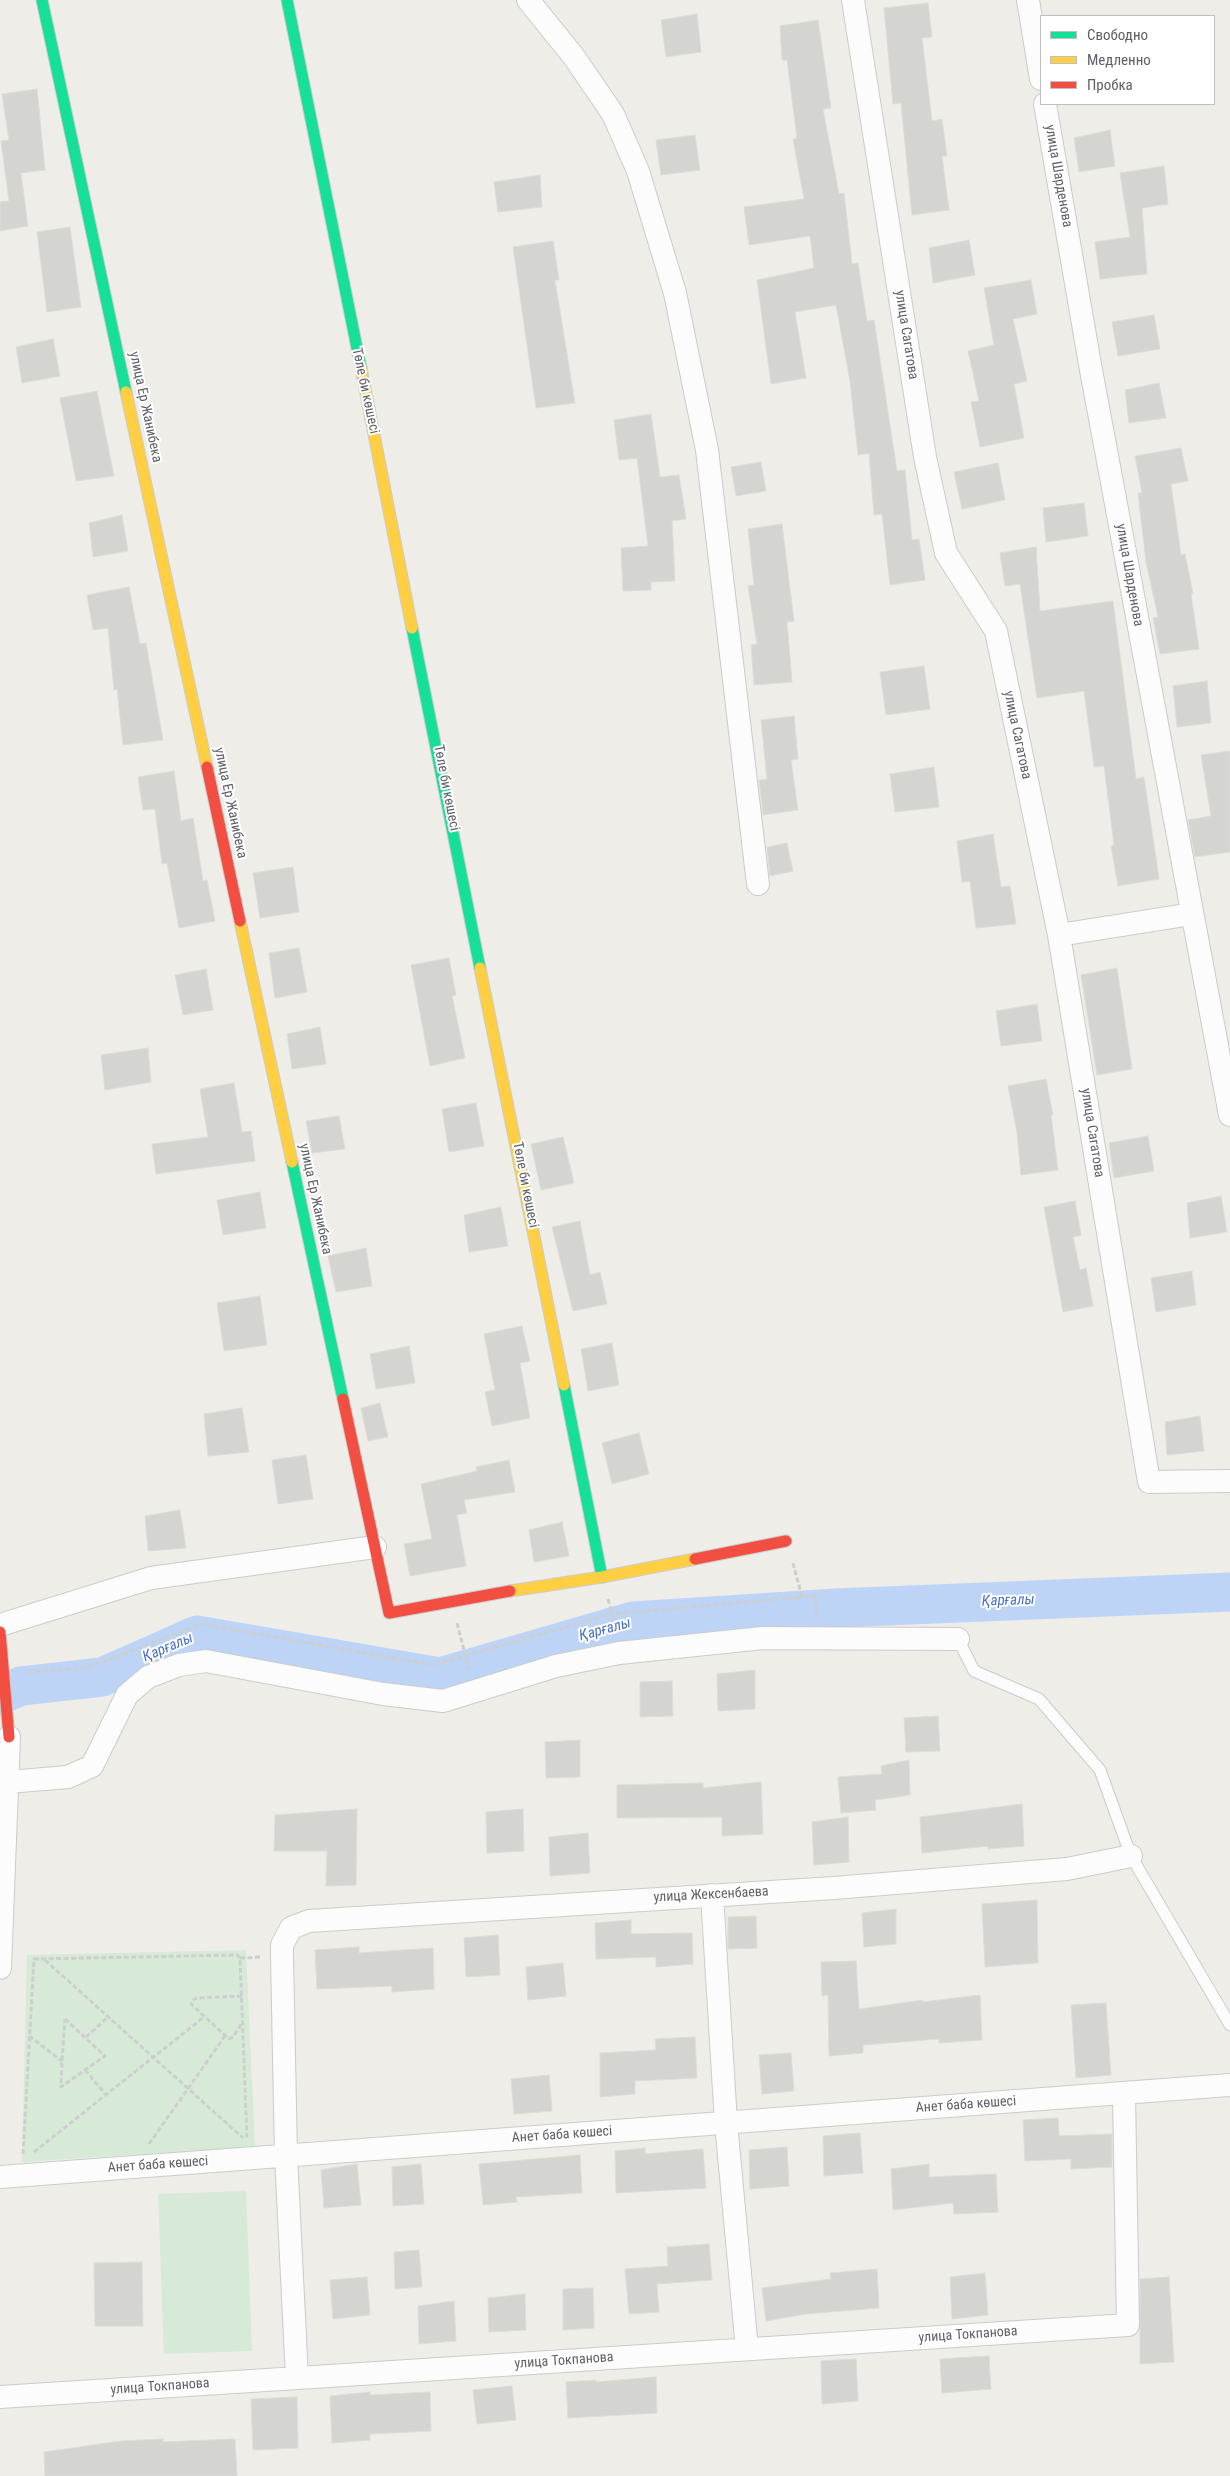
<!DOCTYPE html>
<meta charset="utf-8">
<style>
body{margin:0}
#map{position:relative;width:1230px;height:2476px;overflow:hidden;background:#eeede8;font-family:"Roboto Condensed",sans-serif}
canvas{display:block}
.legend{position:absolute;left:1040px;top:15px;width:175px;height:90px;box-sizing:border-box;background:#fff;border:1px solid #bfbfc2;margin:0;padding:6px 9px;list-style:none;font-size:15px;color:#5e6066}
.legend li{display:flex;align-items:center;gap:10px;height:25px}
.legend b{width:25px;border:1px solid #bfbfc2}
</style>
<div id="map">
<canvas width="1230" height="2476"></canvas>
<ul class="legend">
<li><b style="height:6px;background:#16e098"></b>Свободно</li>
<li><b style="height:6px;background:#ffcf43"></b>Медленно</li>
<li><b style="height:6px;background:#f24e42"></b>Пробка</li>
</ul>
</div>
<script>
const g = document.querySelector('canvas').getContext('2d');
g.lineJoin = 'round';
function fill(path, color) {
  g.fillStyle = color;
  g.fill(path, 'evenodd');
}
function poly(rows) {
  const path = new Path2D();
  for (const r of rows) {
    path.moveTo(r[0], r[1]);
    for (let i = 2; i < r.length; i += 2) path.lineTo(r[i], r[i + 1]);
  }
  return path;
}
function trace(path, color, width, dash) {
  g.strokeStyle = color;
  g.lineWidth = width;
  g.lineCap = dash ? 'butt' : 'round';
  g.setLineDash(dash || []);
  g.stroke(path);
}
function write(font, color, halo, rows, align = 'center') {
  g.font = font + ' "Roboto Condensed",sans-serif';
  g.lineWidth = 4;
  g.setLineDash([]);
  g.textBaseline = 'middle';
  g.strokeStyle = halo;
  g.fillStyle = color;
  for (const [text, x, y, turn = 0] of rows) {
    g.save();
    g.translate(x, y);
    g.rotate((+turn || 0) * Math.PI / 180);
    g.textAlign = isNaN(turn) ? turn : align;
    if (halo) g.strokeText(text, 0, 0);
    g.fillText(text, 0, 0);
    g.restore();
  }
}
fill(poly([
 [246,1950,255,2147,22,2162,27,1955],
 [246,2191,252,2351,164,2354,158,2194]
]), '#d6ead7');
trace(poly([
 [0,1695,21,1686,102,1677,197,1635,440,1677,633,1621,836,1608,1230,1592]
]), '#bdd4f7', 39);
const building = poly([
 [928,3,932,37,922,38,932,121,942,119,947,156,942,156,949,210,912,215,901,103,893,104,884,8,928,3],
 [697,14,701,52,666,57,661,20,697,14],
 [818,20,831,108,823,109,839,194,844,193,852,264,858,263,867,321,874,320,897,471,905,470,912,540,919,539,925,580,890,585,882,514,874,515,869,453,858,455,850,381,836,305,795,312,806,378,771,384,757,280,814,268,810,236,749,245,744,207,804,199,793,139,797,138,787,60,782,60,780,26,818,20],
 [37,89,45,170,21,173,28,226,0,231,0,202,9,201,1,141,9,140,2,94,37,89],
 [1110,130,1115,166,1079,172,1074,138,1110,130],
 [695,135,700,170,661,175,656,140,695,135],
 [1164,166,1168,204,1142,208,1147,274,1100,279,1095,242,1130,237,1120,173,1164,166],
 [540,175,542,207,498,212,494,182,540,175],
 [70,227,81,307,47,312,37,232,70,227],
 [969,240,975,275,933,283,929,248,969,240],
 [553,241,559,280,555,280,575,403,536,408,513,247,553,241],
 [1031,280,1037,314,1013,319,1027,381,1014,384,1024,438,980,447,971,402,979,401,968,351,994,345,984,288,1031,280],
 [1154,315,1160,349,1118,356,1112,322,1154,315],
 [53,339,60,376,22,383,16,347,53,339],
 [1159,383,1166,418,1129,423,1125,390,1159,383],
 [97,391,114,476,76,481,60,398,97,391],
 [651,414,660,477,679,475,686,519,672,521,675,581,651,582,651,590,623,591,621,548,648,546,637,458,619,460,614,420,651,414],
 [1181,448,1188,481,1171,484,1181,555,1185,554,1193,594,1191,594,1199,649,1160,654,1153,618,1158,617,1146,562,1138,493,1142,493,1135,456,1181,448],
 [761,462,766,491,736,496,731,467,761,462],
 [998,463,1005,500,962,509,954,472,998,463],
 [1084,503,1088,536,1046,542,1043,508,1084,503],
 [122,515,128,551,93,557,89,523,122,515],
 [782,524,794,621,787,622,792,682,754,685,751,645,757,644,748,586,754,585,748,529,782,524],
 [1036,547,1040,611,1113,601,1136,779,1144,777,1159,879,1118,886,1111,846,1114,845,1104,766,1094,767,1084,691,1037,698,1020,584,1005,586,1000,553,1036,547],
 [129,587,140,644,146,643,163,740,123,745,117,689,114,690,108,628,93,630,87,595,129,587],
 [924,666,930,709,886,715,880,672,924,666],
 [1207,681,1211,723,1177,727,1173,686,1207,681],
 [794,716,798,759,791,760,798,810,763,815,759,780,767,779,761,720,794,716],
 [1230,751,1230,852,1195,857,1188,820,1211,816,1201,755,1230,751],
 [934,767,939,807,895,812,890,774,934,767],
 [174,771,181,821,193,818,203,881,207,880,215,921,179,928,167,863,162,864,155,809,143,810,138,777,174,771],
 [993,834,1001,887,1010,886,1016,924,976,928,970,881,962,882,957,841,993,834],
 [787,843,793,871,770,876,767,847,787,843],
 [293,867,299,912,260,918,253,873,293,867],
 [299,948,307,992,275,998,269,953,299,948],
 [449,958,456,995,452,996,465,1058,430,1066,411,965,449,958],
 [1117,968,1132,1069,1097,1075,1081,975,1117,968],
 [206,969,213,1010,183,1015,175,975,206,969],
 [1037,1004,1042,1041,1001,1046,996,1011,1037,1004],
 [320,1027,326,1064,292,1069,287,1034,320,1027],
 [148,1048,151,1082,105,1090,101,1055,148,1048],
 [1046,1079,1053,1115,1051,1115,1058,1170,1021,1175,1017,1133,1008,1086,1046,1079],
 [234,1083,242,1132,251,1131,255,1161,156,1174,152,1144,208,1137,200,1089,234,1083],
 [476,1103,484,1146,449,1152,442,1109,476,1103],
 [339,1116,345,1149,312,1153,306,1121,339,1116],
 [1148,1136,1154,1171,1114,1178,1109,1143,1148,1136],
 [563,1137,574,1183,541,1190,531,1144,563,1137],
 [260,1192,266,1228,223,1235,217,1200,260,1192],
 [1221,1196,1227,1232,1190,1238,1187,1203,1221,1196],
 [1075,1201,1081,1235,1073,1237,1080,1270,1086,1268,1093,1306,1063,1312,1044,1207,1075,1201],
 [501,1207,508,1246,469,1252,464,1215,501,1207],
 [580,1221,590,1275,600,1272,607,1304,573,1311,552,1227,580,1221],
 [366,1248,372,1286,336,1292,328,1256,366,1248],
 [1192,1271,1196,1305,1156,1312,1151,1278,1192,1271],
 [260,1296,267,1345,224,1351,217,1303,260,1296],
 [522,1326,530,1361,520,1363,530,1418,492,1426,485,1392,495,1390,484,1334,522,1326],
 [612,1343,619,1385,588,1391,581,1349,612,1343],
 [409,1346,415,1383,376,1389,370,1354,409,1346],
 [380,1403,388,1437,368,1441,361,1408,380,1403],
 [242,1408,249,1452,208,1456,204,1414,242,1408],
 [1200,1416,1204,1451,1167,1455,1165,1422,1200,1416],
 [639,1433,649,1474,612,1484,602,1443,639,1433],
 [306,1455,313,1499,278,1504,272,1460,306,1455],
 [509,1460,515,1492,464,1500,467,1513,457,1515,466,1566,410,1576,404,1544,432,1539,421,1484,477,1471,476,1467,509,1460],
 [180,1510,186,1548,148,1551,145,1516,180,1510],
 [562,1522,569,1556,534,1562,529,1530,562,1522],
 [755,1670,755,1709,718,1711,717,1674,755,1670],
 [672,1681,673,1716,640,1717,640,1682,672,1681],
 [938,1716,940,1751,906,1752,904,1718,938,1716],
 [580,1740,580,1777,546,1778,545,1742,580,1740],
 [909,1760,910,1795,875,1800,876,1810,841,1813,838,1777,882,1774,881,1766,909,1760],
 [761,1782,763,1834,722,1836,722,1817,617,1818,617,1785,703,1783,703,1788,761,1782],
 [1022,1804,1024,1846,988,1849,988,1846,922,1853,920,1817,1022,1804],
 [357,1809,356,1885,326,1886,327,1851,274,1851,275,1815,357,1809],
 [523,1809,524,1851,487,1853,486,1812,523,1809],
 [848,1817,849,1862,814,1865,812,1822,848,1817],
 [588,1833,590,1873,550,1876,549,1837,588,1833],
 [1037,1900,1038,1963,985,1967,982,1904,1037,1900],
 [896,1909,896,1944,864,1947,862,1913,896,1909],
 [756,1916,757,1948,728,1949,728,1917,756,1916],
 [631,1920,631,1934,692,1933,693,1964,656,1967,656,1957,596,1959,595,1923,631,1920],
 [498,1935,500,1975,466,1977,464,1938,498,1935],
 [359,1947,359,1953,433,1948,434,1989,392,1992,392,1986,317,1989,315,1950,359,1947],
 [856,1961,859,2009,923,2000,923,2002,980,1995,982,2040,939,2043,939,2039,863,2045,863,2053,829,2056,828,1995,822,1996,821,1962,856,1961],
 [563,1963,566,1996,528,2000,526,1967,563,1963],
 [1106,2003,1111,2075,1076,2078,1071,2005,1106,2003],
 [695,2037,697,2078,635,2081,635,2094,600,2097,600,2053,656,2050,655,2039,695,2037],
 [791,2053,794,2091,762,2094,759,2055,791,2053],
 [549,2075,552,2111,514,2114,511,2079,549,2075],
 [1058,2118,1059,2136,1112,2134,1112,2167,1071,2169,1071,2159,1025,2161,1023,2120,1058,2118],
 [860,2133,863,2173,824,2176,823,2136,860,2133],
 [787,2147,789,2186,750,2189,749,2150,787,2147],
 [645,2148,645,2154,703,2149,706,2188,616,2193,615,2151,645,2148],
 [580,2155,582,2193,516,2197,517,2202,483,2205,479,2164,580,2155],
 [357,2164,361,2205,324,2208,321,2170,357,2164],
 [421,2164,424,2204,393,2206,392,2167,421,2164],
 [929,2164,929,2177,996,2174,998,2212,954,2214,953,2203,893,2210,891,2169,929,2164],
 [709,2244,712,2280,657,2284,659,2312,629,2314,625,2269,668,2266,667,2247,709,2244],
 [419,2250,422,2287,395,2289,394,2252,419,2250],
 [142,2262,143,2326,95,2326,94,2263,142,2262],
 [877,2269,879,2308,806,2314,766,2321,762,2288,831,2279,830,2273,877,2269],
 [985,2273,988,2315,952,2319,950,2277,985,2273],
 [367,2277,370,2315,333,2319,330,2280,367,2277],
 [1169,2277,1174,2362,1140,2364,1140,2279,1169,2277],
 [593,2288,594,2328,563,2330,563,2289,593,2288],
 [525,2294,526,2330,489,2332,488,2298,525,2294],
 [454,2301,456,2341,419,2344,418,2306,454,2301],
 [989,2356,991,2389,942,2393,940,2359,989,2356],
 [856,2359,858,2401,822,2404,821,2361,856,2359],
 [656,2377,657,2413,568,2418,566,2382,596,2380,596,2382,656,2377],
 [512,2386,516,2420,477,2424,473,2390,512,2386],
 [370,2392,370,2395,430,2392,431,2431,370,2434,370,2440,332,2443,330,2396,370,2392],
 [297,2397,298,2448,253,2450,251,2399,297,2397],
 [163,2439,163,2442,235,2439,237,2476,45,2476,44,2452,121,2441,163,2439]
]);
fill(building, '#d4d4d1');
trace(building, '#dddcd7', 1);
const lane = poly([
 [958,1639,974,1671,1039,1699,1100,1770,1131,1856,1230,2025]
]);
const street = poly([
 [528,0,574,57,613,114,638,171,675,293,707,450,758,884],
 [853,0,925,457,946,553,996,631,1059,935,1149,1482,1230,1481],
 [1028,0,1041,79],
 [1045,104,1091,370,1230,1115],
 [1059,935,1192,914],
 [0,1625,151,1578,375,1547],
 [8,1782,68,1777,92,1766,127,1695,148,1677,179,1665,206,1661,383,1694,443,1701,556,1666,619,1653,763,1638,958,1639],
 [712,1895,726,2123,747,2349],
 [0,1968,9,1737],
 [0,2177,1230,2085],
 [297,2378,286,2156,282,1957,282,1945,291,1928,309,1921,834,1888,1067,1869,1131,1856],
 [0,2397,1128,2325,1124,2094]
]);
const fast = poly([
 [42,0,126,392],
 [287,0,361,368],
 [412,628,480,968],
 [292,1162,343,1399],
 [564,1385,602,1577]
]);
const slow = poly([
 [361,368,412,628],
 [126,392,207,767],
 [240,921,292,1162],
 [480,968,564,1385],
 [510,1591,602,1577,695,1559]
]);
const jam = poly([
 [207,767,240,921],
 [343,1399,389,1613,510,1591],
 [695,1559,786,1541],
 [0,1632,9,1737]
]);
trace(lane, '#cacbca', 13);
trace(street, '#cacbca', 24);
trace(fast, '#cbcbcb', 13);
trace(slow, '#cbcbcb', 13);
trace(jam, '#cbcbcb', 13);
trace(poly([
 [793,1563,802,1597,815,1595,817,1618],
 [608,1599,617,1632],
 [457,1623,469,1670],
 [28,1672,87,1668,201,1624,433,1665,612,1614,802,1597],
 [240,1958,262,1957],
 [45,1960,243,2138],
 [242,1996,197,1998,193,2000,191,2004,229,2039,233,2037,242,2023],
 [65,2019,105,2056,61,2087,62,2061,65,2019],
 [29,2036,62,2061],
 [86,2037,108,2017],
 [85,2070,106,2095],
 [149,2144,225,2036],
 [34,2152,204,2017],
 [23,2154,34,1959,237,1955,240,1958,247,2139]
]), '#cccfce', 3, [5, 2.5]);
trace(lane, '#fcfcfc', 11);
trace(street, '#fcfcfc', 22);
trace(fast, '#16e098', 11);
trace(slow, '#ffcf43', 11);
trace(jam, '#f24e42', 11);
write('14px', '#5e6066', '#fff', [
 ["улица Шарденова",1058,176,80],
 ["улица Сагатова",906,335,81],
 ["Төле би көшесі",365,391,78],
 ["улица Ер Жанибека",145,407,78],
 ["улица Шарденова",1129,575,80],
 ["улица Сагатова",1017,735,78],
 ["Төле би көшесі",446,788,79],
 ["улица Ер Жанибека",230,803,78],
 ["улица Сагатова",1092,1133,81],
 ["Төле би көшесі",525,1185,79],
 ["улица Ер Жанибека",315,1199,78],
 ["улица Жексенбаева",711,1895,-3],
 ["Анет баба көшесі",966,2105,-4],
 ["Анет баба көшесі",562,2135,-4],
 ["Анет баба көшесі",158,2165,-4],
 ["улица Токпанова",968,2335,-4],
 ["улица Токпанова",564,2361,-4],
 ["улица Токпанова",160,2387,-4]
]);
write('italic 15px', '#4970c3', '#fff', [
 ["Қарғалы",1008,1601,-2],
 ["Қарғалы",605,1630,-15],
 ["Қарғалы",168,1648,-23]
]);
</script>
